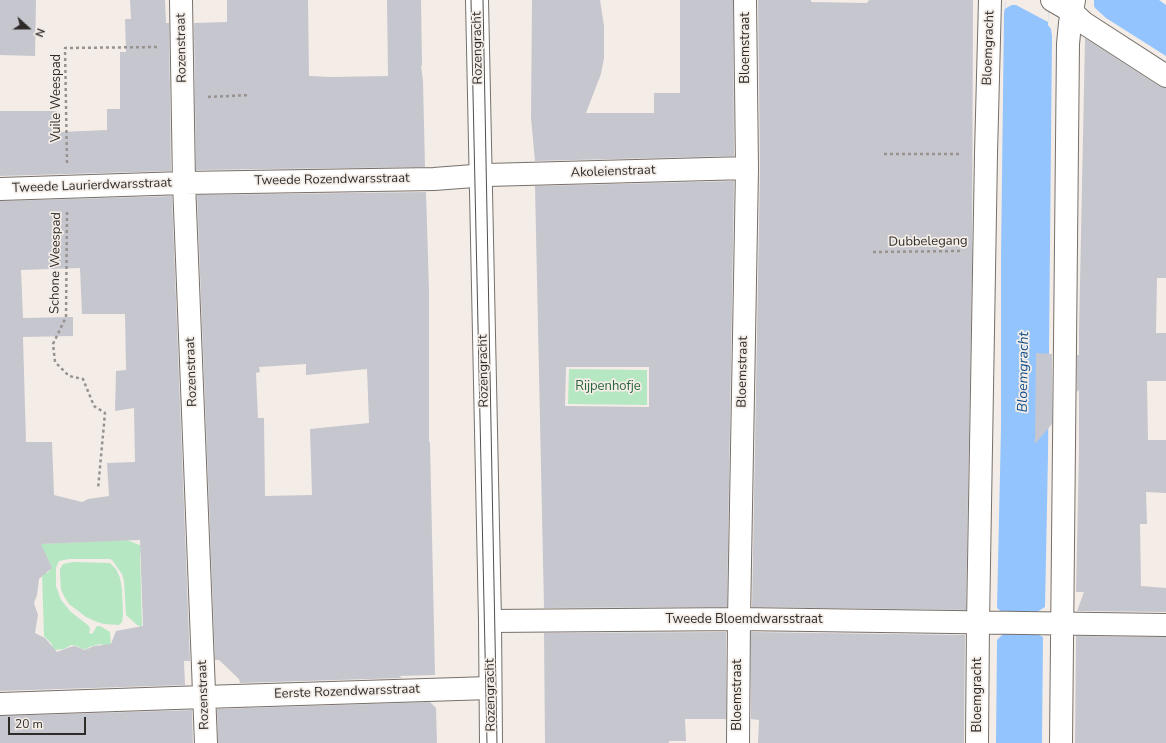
<!DOCTYPE html>
<style>
body{margin:0}
#map{position:relative;width:1166px;height:743px;overflow:hidden;background:#f4ede7;font-family:"Nunito Sans",sans-serif}
canvas{display:block}
.north{position:absolute;left:8px;top:8px;width:40px;height:40px;-webkit-text-stroke:3px #f4ede7;paint-order:stroke;rotate:111deg;font-size:11px;font-weight:700;line-height:16px;text-align:center;color:#2e2b29}
.north::after{content:'';display:block;margin:auto;width:14px;height:18px;background:#2e2b29;clip-path:polygon(50% 0,100% 100%,50% 72%,0 100%)}
.scale{position:absolute;left:8px;top:717px;width:78px;height:18px;box-sizing:border-box;border:2px solid #2e2b29;border-top:0;padding-left:5px;font-size:12px;line-height:14px;white-space:nowrap;color:#2e2b29;-webkit-text-stroke:3px #f4ede7;paint-order:stroke}
</style>
<div id="map">
<canvas width="1166" height="743"></canvas>
<div class="north">N</div>
<div class="scale">20 m</div>
</div>
<script>
const g = document.querySelector('canvas').getContext('2d');
g.lineJoin = 'round';
function fill(path, color) {
  g.fillStyle = color;
  g.fill(path, 'evenodd');
}
function poly(rows) {
  const path = new Path2D();
  for (const r of rows) {
    path.moveTo(r[0], r[1]);
    for (let i = 2; i < r.length; i += 2) path.lineTo(r[i], r[i + 1]);
  }
  return path;
}
function trace(path, color, width, dash) {
  g.strokeStyle = color;
  g.lineWidth = width;
  g.lineCap = dash ? 'butt' : 'round';
  g.setLineDash(dash || []);
  g.stroke(path);
}
function write(font, color, halo, rows, align = 'center') {
  g.font = font + ' "Nunito Sans",sans-serif';
  g.lineWidth = 3.5;
  g.setLineDash([]);
  g.textBaseline = 'middle';
  g.strokeStyle = halo;
  g.fillStyle = color;
  for (const [text, x, y, turn = 0] of rows) {
    g.save();
    g.translate(x, y);
    g.rotate((+turn || 0) * Math.PI / 180);
    g.textAlign = isNaN(turn) ? turn : align;
    if (halo) g.strokeText(text, 0, 0);
    g.fillText(text, 0, 0);
    g.restore();
  }
}
fill(poly([
 [569,369,647,370,647,405,568,404],
 [127,540,142,546,143,550,140,553,142,627,137,625,126,615,124,581,122,574,112,560,110,559,69,559,59,561,56,568,56,586,61,600,71,612,89,626,90,630,89,633,92,634,97,626,100,626,110,632,111,647,100,644,89,647,87,649,83,649,77,646,71,645,64,649,54,650,51,643,44,636,42,573,48,573,51,566,40,544],
 [73,562,110,563,116,569,120,578,122,589,123,615,122,622,119,625,104,624,97,622,86,617,69,604,65,598,61,590,60,574,60,569,63,564]
]), '#b5e7c2');
fill(poly([
 [1006,0,1049,0,1048,25,1051,29,1052,36,1048,456,1045,607,1037,612,1037,634,1043,637,1042,743,996,743,997,640,1003,634,1003,613,997,608,1001,428,1001,257,1004,14],
 [1094,0,1159,0,1166,5,1166,56,1106,18,1095,8,1094,6]
]), '#94c4fd');
fill(poly([
 [1006,0,1049,0,1048,22,1016,5,1012,5,1008,7,1005,9]
]), '#f4ede7');
fill(poly([
 [0,0,36,0,35,56,0,55],
 [130,0,165,0,166,23,169,23,171,171,0,176,0,111,57,111,57,128,60,128,60,132,107,130,107,109,120,109,120,52,126,52,125,19,131,19],
 [227,0,308,0,309,76,332,77,388,76,387,0,421,0,422,66,421,66,423,81,425,167,196,170,194,23,227,22],
 [532,0,600,0,604,26,604,58,601,74,586,113,654,113,654,93,680,93,680,0,733,0,734,156,535,161,531,118],
 [758,0,811,0,811,2,867,3,869,0,973,0,972,268,966,610,752,607,760,168],
 [1085,38,1159,86,1166,88,1166,278,1157,278,1156,333,1166,333,1166,381,1147,381,1148,440,1166,440,1166,493,1146,492,1147,524,1140,524,1141,586,1166,588,1166,612,1077,611,1084,592,1076,592,1079,451,1079,390,1077,392,1077,355,1079,355,1079,332],
 [734,181,727,607,544,608,535,186],
 [566,367,649,367,649,407,565,406],
 [426,192,429,291,429,442,430,442,435,675,399,676,402,678,240,683,239,679,219,660,215,660,197,195],
 [306,364,306,375,367,369,369,423,310,429,312,495,265,496,264,418,258,418,256,373,260,372,259,367],
 [172,196,190,661,184,661,185,685,0,691,0,201],
 [80,268,82,314,125,314,126,370,116,371,115,411,134,408,135,462,107,463,109,496,88,499,82,502,54,495,52,442,26,442,23,337,73,336,73,317,23,318,21,270],
 [140,540,143,626,116,631,111,644,94,646,85,650,75,646,70,647,57,652,45,638,35,633,38,615,34,603,37,595,39,579,52,568,41,544],
 [1036,353,1052,354,1052,424,1035,444],
 [726,632,726,719,685,719,686,741,669,741,669,743,545,743,544,633],
 [751,632,965,635,964,743,758,743,759,720,751,719],
 [1076,636,1166,637,1166,743,1075,743],
 [430,702,436,708,437,743,218,743,217,709],
 [192,710,193,743,0,743,0,716]
]), '#c6c6ce');
const minor = poly([
 [181,0,184,183,206,743],
 [1052,0,1071,11,1084,23,1166,76],
 [0,189,184,183,434,179,487,175,747,168],
 [490,621,739,619,1166,625],
 [0,704,204,697,490,688],
 [738,743,739,619,747,168,745,0],
 [977,743,978,622,986,154,990,0],
 [1061,743,1068,44,1070,23,1074,0]
]);
const tertiary = poly([
 [477,0,490,621,491,743]
]);
trace(minor, '#76706b', 24);
trace(tertiary, '#76706b', 24);
trace(poly([
 [208,97,250,95],
 [884,154,961,154],
 [67,163,65,48,158,47],
 [67,212,66,317,53,344,55,362,69,376,83,379,94,406,105,413,98,489],
 [873,252,960,251]
]), '#97928e', 2.5, [3, 3]);
trace(minor, '#fff', 22);
trace(tertiary, '#fff', 22);
trace(poly([
 [471,0,487,743],
 [483,0,497,743]
]), '#524f4c', 1);
write('13px', '#2e2b29', '#f4ede7', [
 ["Rozenstraat",182,48,-91],
 ["Rozengracht",478,48,-91],
 ["Bloemstraat",746,48,-90],
 ["Bloemgracht",989,48,-88],
 ["Vuile Weespad",57,98,-90],
 ["Akoleienstraat",613,172,-2],
 ["Tweede Rozendwarsstraat",332,180,-1],
 ["Tweede Laurierdwarsstraat",92,186,-2],
 ["Dubbelegang",928,242,-1],
 ["Schone Weespad",56,263,-89],
 ["Rozengracht",484,371,-91],
 ["Rozenstraat",192,372,-92],
 ["Bloemstraat",743,372,-89],
 ["Tweede Bloemdwarsstraat",744,620],
 ["Eerste Rozendwarsstraat",347,692,-2],
 ["Rozenstraat",204,695,-92],
 ["Rozengracht",491,695,-91],
 ["Bloemstraat",738,695,-90],
 ["Bloemgracht",978,695,-90]
]);
write('13px', '#29663f', '#f4ede7', [
 ["Rijpenhofje",608,387]
]);
write('italic 14px', '#0d4d8b', '#f4ede7', [
 ["Bloemgracht",1024,372,-89]
]);
</script>
